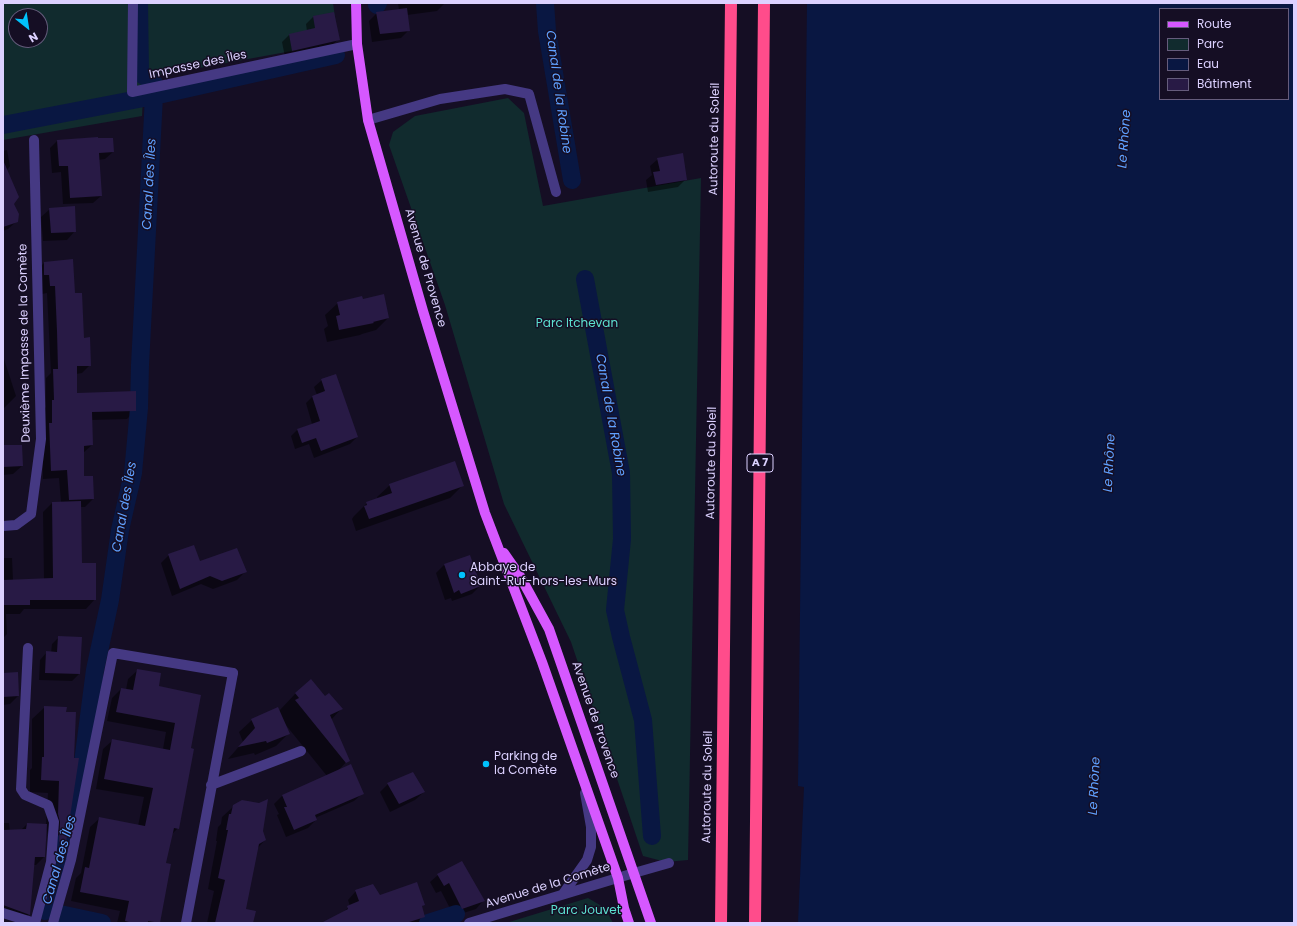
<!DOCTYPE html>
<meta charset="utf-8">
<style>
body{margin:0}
#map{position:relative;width:1297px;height:926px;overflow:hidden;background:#150e24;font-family:Poppins,sans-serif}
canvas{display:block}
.frame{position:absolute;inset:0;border:4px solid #dcd1ff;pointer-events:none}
.legend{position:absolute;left:1159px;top:8px;width:130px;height:92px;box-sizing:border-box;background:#150e24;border:1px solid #655c7c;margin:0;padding:5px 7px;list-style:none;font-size:12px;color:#dcd1ff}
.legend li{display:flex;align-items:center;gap:8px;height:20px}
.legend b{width:20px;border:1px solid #655c7c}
.north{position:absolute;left:8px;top:8px;width:40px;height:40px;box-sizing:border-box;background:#150e24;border:1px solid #655c7c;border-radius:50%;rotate:150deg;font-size:11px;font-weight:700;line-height:16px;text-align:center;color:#dcd1ff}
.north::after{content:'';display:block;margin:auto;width:14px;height:18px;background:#00c2fc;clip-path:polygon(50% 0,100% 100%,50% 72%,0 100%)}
</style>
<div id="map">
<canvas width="1297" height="926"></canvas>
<div class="frame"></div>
<ul class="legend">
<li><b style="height:5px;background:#d658ff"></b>Route</li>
<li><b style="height:11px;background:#112b2e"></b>Parc</li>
<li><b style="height:11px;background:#091742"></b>Eau</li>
<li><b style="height:11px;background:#281a45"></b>Bâtiment</li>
</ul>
<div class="north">N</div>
</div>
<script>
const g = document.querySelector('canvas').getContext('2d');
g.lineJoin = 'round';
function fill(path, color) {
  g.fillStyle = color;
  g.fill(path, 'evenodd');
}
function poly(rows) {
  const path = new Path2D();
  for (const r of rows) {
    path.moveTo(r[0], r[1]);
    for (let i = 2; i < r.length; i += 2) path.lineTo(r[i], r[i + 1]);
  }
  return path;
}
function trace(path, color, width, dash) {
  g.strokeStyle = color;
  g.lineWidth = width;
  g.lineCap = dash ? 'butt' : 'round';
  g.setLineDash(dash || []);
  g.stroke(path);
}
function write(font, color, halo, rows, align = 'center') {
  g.font = font + ' Poppins,sans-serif';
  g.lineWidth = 3;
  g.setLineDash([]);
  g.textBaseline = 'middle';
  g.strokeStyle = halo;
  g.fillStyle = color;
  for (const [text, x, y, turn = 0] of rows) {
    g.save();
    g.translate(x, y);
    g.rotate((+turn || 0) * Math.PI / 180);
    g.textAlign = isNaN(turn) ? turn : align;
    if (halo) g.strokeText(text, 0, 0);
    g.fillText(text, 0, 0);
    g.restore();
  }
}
fill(poly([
 [3,3,333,3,336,24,292,51,144,78,142,116,3,140],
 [16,16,40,16,40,40,16,40],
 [508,98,524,113,543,206,701,178,688,860,666,862,643,856,571,642,504,504,445,305,389,145,393,132,415,116],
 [588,898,605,908,613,923,506,923]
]), '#112b2e');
fill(poly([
 [807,3,1294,3,1294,923,798,923,804,787,798,786],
 [1160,9,1288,9,1288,99,1160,99]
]), '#091742');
fill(poly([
 [398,3,445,3,437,11,407,15,409,30,401,38,372,42,369,21,377,13,399,10],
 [333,13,338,39,331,47,285,57,282,42,289,35,307,31,306,24,313,17],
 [57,141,113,152,105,159,98,160,101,196,93,203,63,204,61,172,52,173,50,148],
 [7,150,10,166,7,170,17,221,8,229,3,231,3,151],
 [658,159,686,179,678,187,648,192,646,180,652,175,650,166],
 [50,209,75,231,67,240,43,241,41,217],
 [44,263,74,294,90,365,82,373,76,374,76,394,135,411,127,419,91,420,92,445,83,453,83,477,93,499,85,507,80,507,81,564,95,599,86,609,24,609,20,614,6,614,7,634,3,638,3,558,12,558,13,580,44,579,43,512,52,503,61,502,59,478,43,479,42,432,44,409,46,407,46,378,51,373,47,293,42,294,36,271],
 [362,300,388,318,376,330,362,334,360,335,327,342,324,329,328,326,325,315,338,303],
 [3,356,16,396,3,409],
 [322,380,357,437,350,444,314,458,309,444,295,449,291,436,298,429,312,424,306,403,313,396,317,395,314,387],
 [3,446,21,446,22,466,13,474,3,475],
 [390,485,462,486,450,498,356,531,352,519,354,516,367,503,378,499,377,497],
 [169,555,200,562,245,572,237,580,213,589,201,584,172,596,161,563],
 [444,565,480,586,472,594,452,601,451,598,445,600,436,573],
 [59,637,79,674,72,681,39,680,40,660,47,652,51,653,52,644],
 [138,670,158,686,189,749,178,828,171,835,164,864,158,923,117,923,120,911,71,901,76,878,81,873,90,827,100,818,138,826,144,797,96,789,103,749,113,740,163,749,166,732,107,721,112,698,121,689,126,690,128,679],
 [3,674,18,696,10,704,3,705],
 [311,681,324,697,341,709,331,720,348,760,338,771,363,793,354,801,315,818,316,820,308,828,286,837,277,815,279,814,274,804,282,796,327,776,285,724,288,734,276,746,255,755,254,753,228,759,243,742,239,732,252,720,279,711,295,694],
 [45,707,65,708,66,842,53,854,46,827,44,857,36,865,33,865,29,914,21,922,3,916,3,823,9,823,10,831,21,830,27,824,46,825,48,793,30,792,30,770,32,768,32,719],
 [388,784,424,792,415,800,390,812,380,792],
 [234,806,261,831,265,840,257,849,245,909,248,923,207,923,214,891,208,889,217,841,216,841,218,827,221,824,222,817],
 [438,875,483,901,476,909,454,916,441,891,436,893,430,882],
 [356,891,423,905,421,907,424,916,418,923,323,923,341,914,350,906,348,900]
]), '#0007');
trace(poly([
 [139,3,140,73,154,83],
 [545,3,547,31,572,180],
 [377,5,378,3],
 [3,125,154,96,336,55],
 [585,279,621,473,622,539,615,610,621,637,643,720,652,836],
 [45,911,64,845,72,827,82,770,95,670,110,600,120,530,133,473,139,408,140,365,154,96],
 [60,914,102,923],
 [428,923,456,914]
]), '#091742', 18);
fill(poly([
 [407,8,410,31,380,34,376,12],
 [334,12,340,40,292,51,289,34,315,28,313,16],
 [98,137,98,138,113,138,114,152,99,153,102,196,70,198,68,166,59,166,57,140],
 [683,153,687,180,656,185,653,172,660,171,657,158],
 [3,160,19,197,14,204,19,214,18,222,3,227],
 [75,206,76,232,51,233,49,208],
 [73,259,75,293,82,293,84,338,90,337,91,366,77,366,77,393,136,391,136,411,92,412,93,445,84,446,84,476,93,476,94,499,69,500,67,470,51,471,49,423,52,423,52,400,54,400,53,369,58,369,57,331,55,286,50,286,49,275,44,275,44,262],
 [384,294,389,318,373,322,374,323,339,330,336,316,340,315,337,302,362,296,363,299],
 [336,374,358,437,321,451,316,438,302,443,297,429,320,421,312,396,325,391,321,379],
 [3,445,22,445,23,466,3,467],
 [455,461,464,486,369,519,364,506,367,505,366,502,392,493,389,484],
 [81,501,82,563,96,563,96,600,30,600,30,605,3,605,3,580,53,578,52,502],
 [194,545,200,561,237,548,247,572,222,581,210,576,180,589,168,554],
 [470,555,481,586,461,594,459,590,454,593,444,564],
 [58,636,82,637,80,674,45,673,46,651,57,652],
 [137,669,161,673,159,686,201,695,191,748,194,749,179,829,174,828,166,863,171,864,160,923,148,921,148,923,133,923,125,921,129,901,80,892,85,867,89,868,99,817,145,826,153,788,104,779,112,739,170,750,175,723,116,712,121,688,133,690],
 [18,672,19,696,3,697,3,673],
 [311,679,325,696,329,693,343,709,330,715,350,761,346,763,295,700,299,698,295,693],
 [44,706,67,707,66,712,76,712,74,758,79,758,66,843,59,842,60,822,58,814,59,781,41,780,42,757,44,757],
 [278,707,290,734,267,743,266,741,238,747,255,728,251,719],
 [351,764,364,794,315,815,317,820,294,830,284,807,287,807,282,795],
 [413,772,425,792,399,804,387,783],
 [268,799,263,831,266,840,259,844,246,909,256,911,253,923,215,923,225,880,218,878,228,830,226,830,229,814,231,814,233,805,242,800,259,803],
 [27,823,47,824,45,857,35,857,30,915,3,905,3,830,26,829],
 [462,861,485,901,462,909,449,883,444,886,437,874],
 [417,882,425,905,422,906,425,917,406,923,321,923,348,909,347,906,359,901,355,890,373,884,380,895]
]), '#281a45');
trace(poly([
 [368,120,440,99,505,89,529,94,556,192],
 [634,873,669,863],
 [53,923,71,860,113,653,233,673]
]), '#453983', 10);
trace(poly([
 [133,3,132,92,357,44],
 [3,526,16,525,31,514,41,439,34,140],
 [211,785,301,751],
 [563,894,587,860,591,847,591,827,585,793],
 [3,913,35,923,51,862,54,822,48,805,25,795,21,789,28,648],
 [186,923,233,673],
 [469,923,634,873]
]), '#453983', 10);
trace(poly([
 [356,3,357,44,368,120,423,311,485,513,542,662,618,878,624,908,629,923],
 [504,553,520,576,549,629,651,923]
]), '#d658ff', 10);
trace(poly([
 [721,923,731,3],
 [755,923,764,3]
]), '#ff4c8b', 12);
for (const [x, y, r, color] of [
 [462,575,4,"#00c2fc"],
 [486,764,4,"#00c2fc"]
]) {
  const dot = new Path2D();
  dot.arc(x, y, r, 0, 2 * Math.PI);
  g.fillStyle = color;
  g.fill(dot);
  trace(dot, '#150e24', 1.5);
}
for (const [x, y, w] of [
 [760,463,26]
]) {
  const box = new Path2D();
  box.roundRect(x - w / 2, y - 9, w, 18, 3);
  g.fillStyle = '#150e24';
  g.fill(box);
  trace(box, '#dcd1ff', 1);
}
write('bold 11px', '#dcd1ff', null, [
 ["A 7",760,463]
]);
write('12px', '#dcd1ff', '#150e24', [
 ["Impasse des Îles",198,65,-12],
 ["Autoroute du Soleil",715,139,-89],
 ["Avenue de Provence",425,268,74],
 ["Deuxième Impasse de la Comète",25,343,-91],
 ["Autoroute du Soleil",712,463,-89],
 ["Avenue de Provence",595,720,71],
 ["Autoroute du Soleil",708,787,-89],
 ["Avenue de la Comète",548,886,-17]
]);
write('12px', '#5ce0d0', '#150e24', [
 ["Parc Itchevan",577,324],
 ["Parc Jouvet",586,911]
]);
write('12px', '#dcd1ff', '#150e24', [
 ["Abbaye de",470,568],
 ["Saint-Ruf-hors-les-Murs",470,582],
 ["Parking de",494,757],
 ["la Comète",494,771]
], 'left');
write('italic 13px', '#5fa0ff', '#150e24', [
 ["Canal de la Robine",558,92,82],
 ["Le Rhône",1125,139,-86],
 ["Canal des Îles",150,184,-87],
 ["Canal de la Robine",610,415,80],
 ["Le Rhône",1110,463,-87],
 ["Canal des Îles",125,507,-80],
 ["Le Rhône",1095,786,-87],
 ["Canal des Îles",60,860,-74]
]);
</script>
